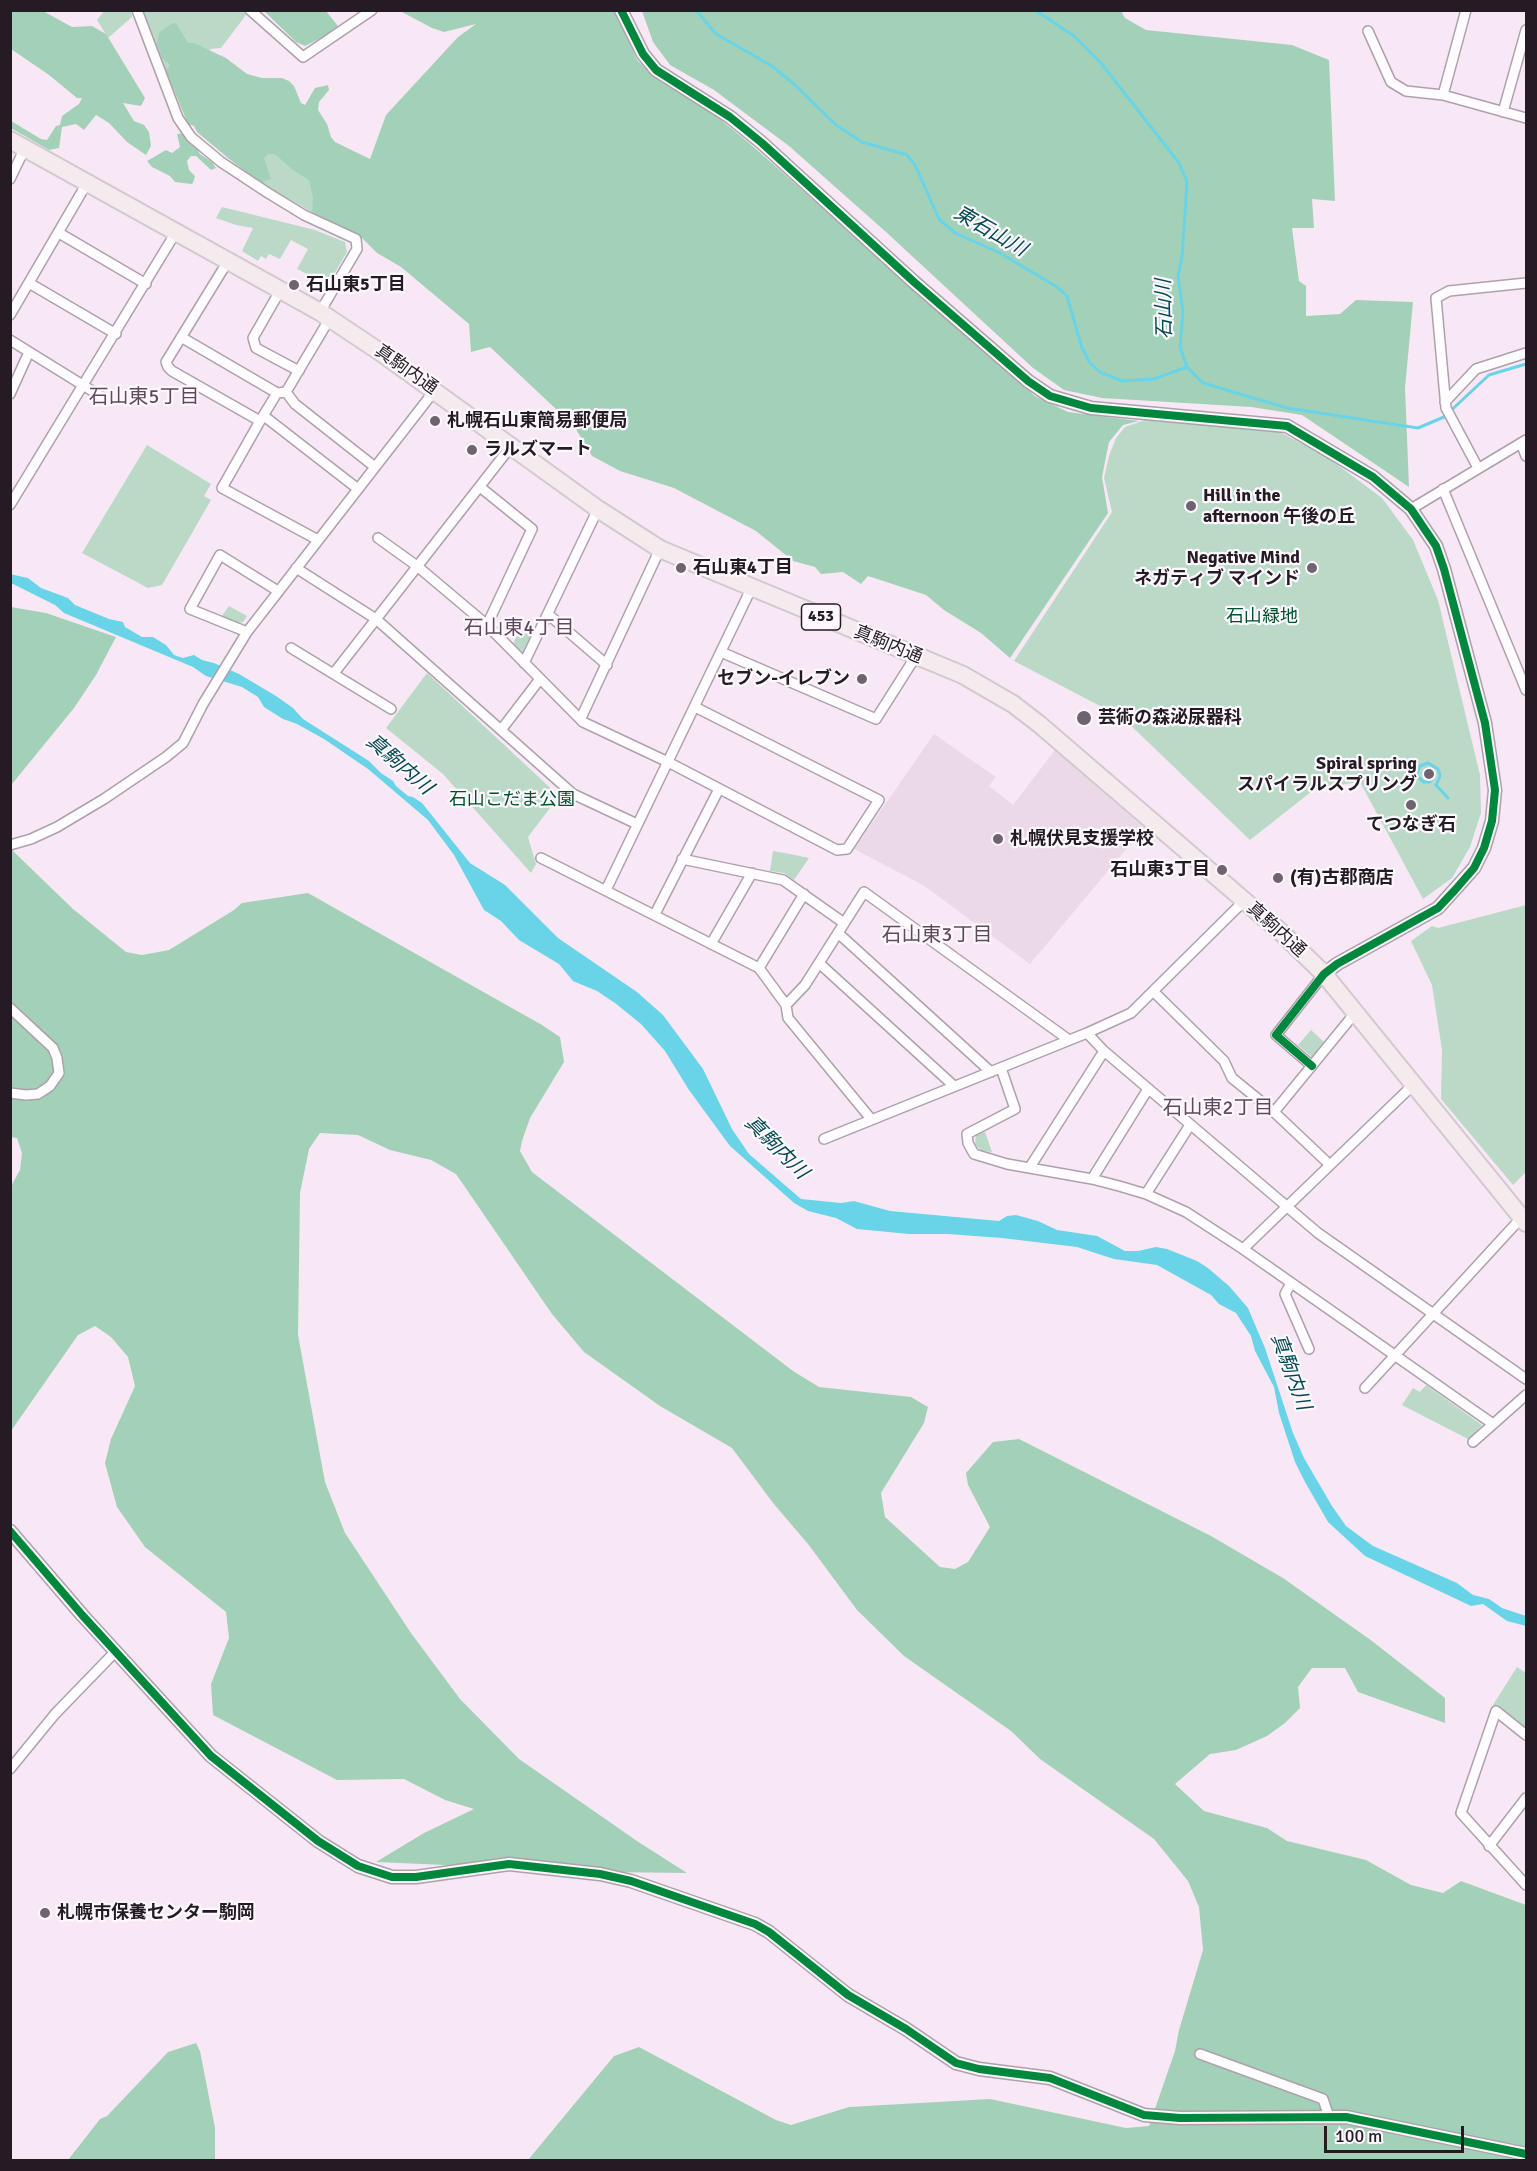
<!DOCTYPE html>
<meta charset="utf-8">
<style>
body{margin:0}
#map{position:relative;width:1537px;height:2171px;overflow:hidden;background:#f8e8f6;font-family:Signika,sans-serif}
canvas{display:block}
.frame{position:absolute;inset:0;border:12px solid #241b24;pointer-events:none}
.scale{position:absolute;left:1324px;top:2126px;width:140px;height:27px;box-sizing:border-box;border:3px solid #241b24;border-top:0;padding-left:8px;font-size:18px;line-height:21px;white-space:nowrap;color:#241b24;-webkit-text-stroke:4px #fdf8fd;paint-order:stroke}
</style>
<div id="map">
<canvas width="1537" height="2171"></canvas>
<div class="frame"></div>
<div class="scale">100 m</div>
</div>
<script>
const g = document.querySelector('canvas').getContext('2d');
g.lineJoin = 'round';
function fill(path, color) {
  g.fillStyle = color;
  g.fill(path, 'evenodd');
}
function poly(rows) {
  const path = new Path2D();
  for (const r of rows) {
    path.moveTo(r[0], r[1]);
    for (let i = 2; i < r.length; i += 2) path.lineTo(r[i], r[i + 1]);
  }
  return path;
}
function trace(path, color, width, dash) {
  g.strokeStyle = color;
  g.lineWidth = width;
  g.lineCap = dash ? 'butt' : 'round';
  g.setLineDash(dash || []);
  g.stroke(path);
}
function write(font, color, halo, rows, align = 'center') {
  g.font = font + ' Signika,"Noto Sans JP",sans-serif';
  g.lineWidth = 4.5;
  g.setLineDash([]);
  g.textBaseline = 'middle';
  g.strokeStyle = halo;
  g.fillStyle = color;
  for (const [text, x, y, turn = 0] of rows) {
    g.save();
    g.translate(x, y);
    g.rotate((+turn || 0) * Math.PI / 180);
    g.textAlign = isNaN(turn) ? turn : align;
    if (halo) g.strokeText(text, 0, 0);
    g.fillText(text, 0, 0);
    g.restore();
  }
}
fill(poly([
 [934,734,996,777,989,786,1013,805,1055,750,1144,828,1030,964,923,885,854,849]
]), '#ecd9e7');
fill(poly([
 [243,10,246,15,221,48,211,49,166,71,142,11],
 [104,11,131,11,132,17,108,38,97,20],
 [270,149,306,175,311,183,314,198,312,212,261,183,268,180,262,159],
 [222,207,315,230,345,242,347,252,324,291,306,280,309,275,297,269,308,249,291,240,280,259,269,254,266,259,261,256,258,261,242,251,253,228,236,225,216,218],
 [1145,420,1276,430,1327,457,1382,498,1413,540,1438,600,1480,775,1481,813,1470,847,1452,878,1423,899,1360,782,1316,788,1250,840,1123,718,1014,661,1112,512,1104,478,1109,456,1116,438,1125,427],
 [147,445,211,484,204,496,211,500,162,585,148,588,82,553],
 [229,606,247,616,243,622,236,623,222,616],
 [522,625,534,631,524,653,513,644],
 [427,673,559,796,528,837,536,864,531,873,443,774,386,728],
 [773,851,795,855,809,858,794,880,784,873,770,871],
 [1526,905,1526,1172,1513,1185,1441,1099,1442,1050,1432,985,1411,941,1432,926,1438,928],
 [1311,1030,1325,1043,1313,1058,1298,1045],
 [985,1132,992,1152,982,1151,975,1145,976,1135],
 [1426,1385,1482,1425,1468,1439,1402,1405,1413,1388,1420,1392],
 [1517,1667,1526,1673,1526,1728,1493,1705]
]), '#bad9c7');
fill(poly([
 [11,10,43,11,72,27,92,26,106,34,145,98,141,106,123,103,134,121,144,125,149,132,151,146,146,155,127,142,109,123,96,115,84,130,76,124,62,127,59,148,49,150,11,128,11,121,41,139,47,140,56,126,60,125,62,116,79,104,82,98,77,98,49,75,11,49],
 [264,11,326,11,338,26,321,38,305,46,296,42],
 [400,11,616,11,637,60,652,75,710,111,748,142,1035,396,1068,412,1139,421,1123,425,1109,442,1102,477,1108,513,1010,658,981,633,944,610,926,595,868,576,861,584,843,572,821,574,815,567,793,561,756,531,674,488,620,471,592,456,574,426,490,347,471,352,469,324,401,267,377,253,361,237,312,212,313,197,309,180,293,170,275,154,268,154,264,158,271,179,261,183,228,158,197,132,194,126,188,124,166,71,170,65,162,58,157,44,159,33,171,24,176,23,188,43,194,43,226,58,247,74,262,78,282,78,289,81,294,86,301,103,305,105,315,88,328,85,329,90,319,102,318,110,327,124,331,137,335,142,370,159,386,115,458,37,476,24,444,32,432,28],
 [642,11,1121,11,1125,18,1146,30,1292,45,1329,60,1335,201,1312,199,1314,228,1292,228,1299,281,1306,286,1306,316,1340,314,1356,300,1413,302,1405,388,1409,487,1302,415,1251,407,1102,398,1064,390,1033,368,886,232,789,146,714,90,670,65,653,42],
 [184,133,193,142,200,154,212,162,216,168,211,170,196,156,191,156,187,161,189,170,195,176,193,183,191,184,175,182,170,176,152,167,147,161,166,150,172,153,180,147,177,134],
 [11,607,46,613,116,637,96,675,74,708,12,784,11,789],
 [10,841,13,851,73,909,126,952,142,955,169,950,234,910,242,903,308,893,542,1025,560,1037,564,1062,530,1118,522,1141,520,1151,532,1172,793,1371,819,1387,911,1397,928,1407,924,1423,881,1493,885,1517,940,1567,955,1569,968,1562,990,1527,968,1485,966,1473,993,1442,1019,1439,1211,1536,1283,1578,1372,1641,1445,1698,1445,1723,1358,1692,1345,1668,1312,1668,1298,1687,1300,1708,1285,1723,1267,1736,1236,1750,1210,1754,1175,1784,1204,1811,1267,1828,1287,1841,1366,1860,1411,1885,1443,1893,1461,1881,1526,1905,1526,2160,528,2160,614,2056,639,2047,776,2120,791,2125,849,2107,990,2099,1126,2128,1149,2126,1175,2051,1179,2030,1203,1950,1199,1907,1188,1881,1154,1839,1040,1759,1011,1731,904,1656,857,1610,808,1544,773,1503,732,1448,660,1406,584,1352,552,1314,456,1174,431,1160,390,1150,358,1135,320,1133,309,1149,300,1193,298,1335,325,1482,345,1533,411,1633,460,1699,519,1759,637,1841,687,1873,605,1872,376,1862,424,1833,474,1809,445,1800,404,1779,337,1780,213,1715,211,1684,229,1638,226,1612,145,1547,117,1507,105,1463,111,1439,135,1386,128,1357,111,1337,95,1326,78,1335,11,1431,10,1188,20,1170,22,1153,17,1138,10,1137],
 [196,2043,200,2051,215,2128,215,2160,68,2160,100,2119,107,2116,168,2052]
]), '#a3d1b8');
fill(poly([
 [10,574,28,578,41,588,68,598,75,605,109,619,123,622,125,627,142,637,153,637,166,645,174,655,183,658,194,655,202,660,214,663,239,674,276,696,293,708,303,719,369,761,381,773,393,781,396,786,408,796,413,797,422,803,470,863,505,885,558,938,637,992,663,1015,703,1069,732,1129,749,1154,801,1199,841,1203,854,1201,890,1211,999,1221,1007,1216,1016,1215,1038,1221,1057,1230,1097,1236,1125,1251,1138,1251,1156,1247,1167,1249,1197,1261,1208,1268,1229,1286,1248,1308,1265,1348,1293,1433,1304,1458,1332,1506,1346,1526,1373,1546,1457,1583,1473,1595,1489,1599,1502,1608,1526,1616,1526,1626,1507,1621,1483,1604,1471,1606,1365,1556,1328,1522,1305,1482,1295,1462,1279,1413,1274,1387,1255,1351,1251,1336,1236,1313,1219,1304,1211,1295,1157,1265,1114,1259,1077,1247,1002,1238,948,1234,909,1234,857,1229,836,1218,808,1211,794,1203,730,1146,689,1090,665,1051,641,1024,615,1003,597,991,573,981,559,964,519,940,501,921,484,910,454,855,428,820,368,769,324,739,297,724,283,719,264,707,258,697,242,687,206,676,193,667,64,613,55,605,11,583]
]), '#69d4e7');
trace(poly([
 [696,10,716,34,772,66,795,85,836,125,862,142,907,155,915,165,939,219,955,233,1000,253,1057,287,1067,296,1082,348,1090,363,1100,372,1122,381,1154,379,1187,367],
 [1035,10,1074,36,1101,63,1179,163,1187,182,1182,257,1178,276,1183,312,1180,347,1187,367,1203,383,1287,408,1418,428,1444,417,1489,375,1526,364],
 [1428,774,1427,772,1430,775,1427,778,1423,773,1427,768,1433,772,1434,776,1430,782,1424,782,1418,777,1417,773,1420,766,1428,763,1438,769,1440,776,1436,785,1448,798]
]), '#69d4e7', 3);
const street = poly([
 [137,10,178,118,191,137,221,162,268,193,304,215,356,239,357,249,320,312],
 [250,10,303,57,372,10],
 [1368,31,1391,82,1406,91,1443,95,1526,118],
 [1443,95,1466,10],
 [1503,112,1526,30],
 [10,179,25,148],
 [59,233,146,284],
 [228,261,166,362,168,367,172,371,260,421,222,488,318,540],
 [29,283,116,334],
 [281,289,253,338,256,348,299,371],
 [10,315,87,183],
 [181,337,277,393],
 [10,340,102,397],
 [286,392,295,404,375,467],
 [10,394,29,352],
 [1445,402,1476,369,1526,353],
 [264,416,358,489],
 [260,421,277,393,286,392,330,318],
 [1521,443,1526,456],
 [1478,468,1446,408,1436,298,1449,291,1526,283],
 [480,487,532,529,487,625],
 [1443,489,1526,690],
 [10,505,176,232],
 [1411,509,1526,440],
 [378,538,417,566,487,625,583,722,668,762,837,850,847,849,879,800,695,707],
 [296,568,376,619,573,794,637,824],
 [549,615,607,665],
 [247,632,190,609,220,555,278,591],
 [291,648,391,709],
 [721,652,876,719,916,656],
 [524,663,598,509],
 [334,673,512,445],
 [581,718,660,549],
 [501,730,540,679],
 [10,845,31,839,57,827,104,799,166,757,183,743,203,704,247,632,435,390],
 [541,858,759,968,786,1005,788,1018,871,1119],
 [682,859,783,880,844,923],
 [606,890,751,589],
 [655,914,719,789],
 [838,933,991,1072],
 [711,944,752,873],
 [819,963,954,1086],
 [759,968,804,894],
 [1154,992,1224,1061,1232,1078,1274,1112,1330,1165],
 [786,1005,805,985,864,892,1069,1040],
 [10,1008,53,1048,57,1058,59,1073,50,1086,38,1094,26,1095,10,1093],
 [1087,1033,1104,1051,1318,1233,1526,1379],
 [1312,1066,1276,1035,1324,974],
 [1001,1068,1015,1109,967,1134,968,1143,974,1154,1007,1164,1092,1179,1119,1186,1146,1194,1186,1212,1243,1249,1493,1424],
 [1274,1112,1355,1013],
 [824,1139,1087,1033,1131,1013,1244,901],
 [1030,1167,1104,1051],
 [1092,1179,1148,1089],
 [1146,1194,1190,1125],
 [1243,1249,1413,1085],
 [1291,1283,1285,1294,1309,1349],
 [1365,1388,1522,1217],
 [1473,1442,1526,1395],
 [1526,1735,1496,1711,1461,1813,1526,1885],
 [10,1769,55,1714,116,1651],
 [1489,1846,1526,1798],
 [1200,2054,1323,2099,1329,2117]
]);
const secondary = poly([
 [621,10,643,54,656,70,730,117,762,143,914,282,1028,381,1050,396,1091,408,1287,426,1373,477,1411,509,1436,546,1444,569,1485,723,1495,790,1492,821,1484,848,1474,868,1438,908,1337,964,1324,974],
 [10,1531,83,1616,211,1756,318,1841,358,1866,392,1877,416,1877,509,1864,600,1874,631,1881,755,1924,769,1932,848,1995,906,2029,956,2063,979,2069,1050,2078,1144,2115,1180,2118,1346,2117,1526,2154]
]);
const highway = poly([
 [10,140,320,312,380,352,598,509,660,549,963,675,1013,704,1039,724,1282,933,1324,974,1526,1223]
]);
trace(street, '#ada1ac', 12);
trace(secondary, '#ada1ac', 15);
trace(highway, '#d1c9d0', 20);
trace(street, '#fefcfe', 9);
trace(secondary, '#fbf6f9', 12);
trace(highway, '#f5ebee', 16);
trace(poly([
 [621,10,643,54,656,70,730,117,762,143,914,282,1028,381,1050,396,1091,408,1287,426,1373,477,1411,509,1436,546,1444,569,1485,723,1495,790,1492,821,1484,848,1474,868,1455,890,1438,908,1337,964,1324,974,1276,1035,1312,1066],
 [10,1531,83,1616,211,1756,318,1841,358,1866,392,1877,416,1877,509,1864,600,1874,631,1881,755,1924,769,1932,848,1995,906,2029,956,2063,979,2069,1050,2078,1144,2115,1180,2118,1346,2117,1526,2154]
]), '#00873e', 8);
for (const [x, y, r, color] of [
 [294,285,6,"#6e636e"],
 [435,421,6,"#6e636e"],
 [472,450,6,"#6e636e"],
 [1191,506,6,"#6e636e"],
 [681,568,6,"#6e636e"],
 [1312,568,6,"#6e636e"],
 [862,679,6,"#6e636e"],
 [1084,718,8,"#6e636e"],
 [1429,774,6,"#6e636e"],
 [1411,805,6,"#6e636e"],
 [998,839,6,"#6e636e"],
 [1222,870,6,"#6e636e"],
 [1278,878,6,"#6e636e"],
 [45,1913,6,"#6e636e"]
]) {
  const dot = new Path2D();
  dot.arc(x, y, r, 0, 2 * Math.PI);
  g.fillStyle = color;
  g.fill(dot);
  trace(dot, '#fdf8fd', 2);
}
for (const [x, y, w] of [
 [821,617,39]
]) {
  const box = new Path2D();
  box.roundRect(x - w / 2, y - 13, w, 26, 4.5);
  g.fillStyle = '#fdf8fd';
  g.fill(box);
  trace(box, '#241b24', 1.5);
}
write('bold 16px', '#241b24', null, [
 ["453",821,617]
]);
write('bold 18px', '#241b24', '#fdf8fd', [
 ["石山東5丁目",306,285],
 ["札幌石山東簡易郵便局",447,421],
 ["ラルズマート",484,450],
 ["Hill in the",1203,496],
 ["afternoon 午後の丘",1203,517],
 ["Negative Mind",1300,558,"right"],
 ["ネガティブ マインド",1300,579,"right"],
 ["石山東4丁目",693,568],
 ["セブン-イレブン",850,679,"right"],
 ["芸術の森泌尿器科",1098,718],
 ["Spiral spring",1417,764,"right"],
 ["スパイラルスプリング",1417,785,"right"],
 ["てつなぎ石",1411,825,"center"],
 ["札幌伏見支援学校",1010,839],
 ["石山東3丁目",1210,870,"right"],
 ["(有)古郡商店",1290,878],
 ["札幌市保養センター駒岡",57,1913]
], 'left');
write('18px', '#241b24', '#fdf8fd', [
 ["真駒内通",406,370,35],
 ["真駒内通",888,645,22],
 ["真駒内通",1276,930,42]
]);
write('18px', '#00502b', '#fdf8fd', [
 ["石山緑地",1262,617],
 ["石山こだま公園",512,800]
]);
write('italic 20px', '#044952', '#fdf8fd', [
 ["東石山川",990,232,30],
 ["石山川",1165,309,-91],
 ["真駒内川",399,765,41],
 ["真駒内川",776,1148,45],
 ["真駒内川",1290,1372,70]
]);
write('20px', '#60495f', '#fdf8fd', [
 ["石山東5丁目",144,398],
 ["石山東4丁目",519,629],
 ["石山東3丁目",937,936],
 ["石山東2丁目",1218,1109]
]);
</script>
